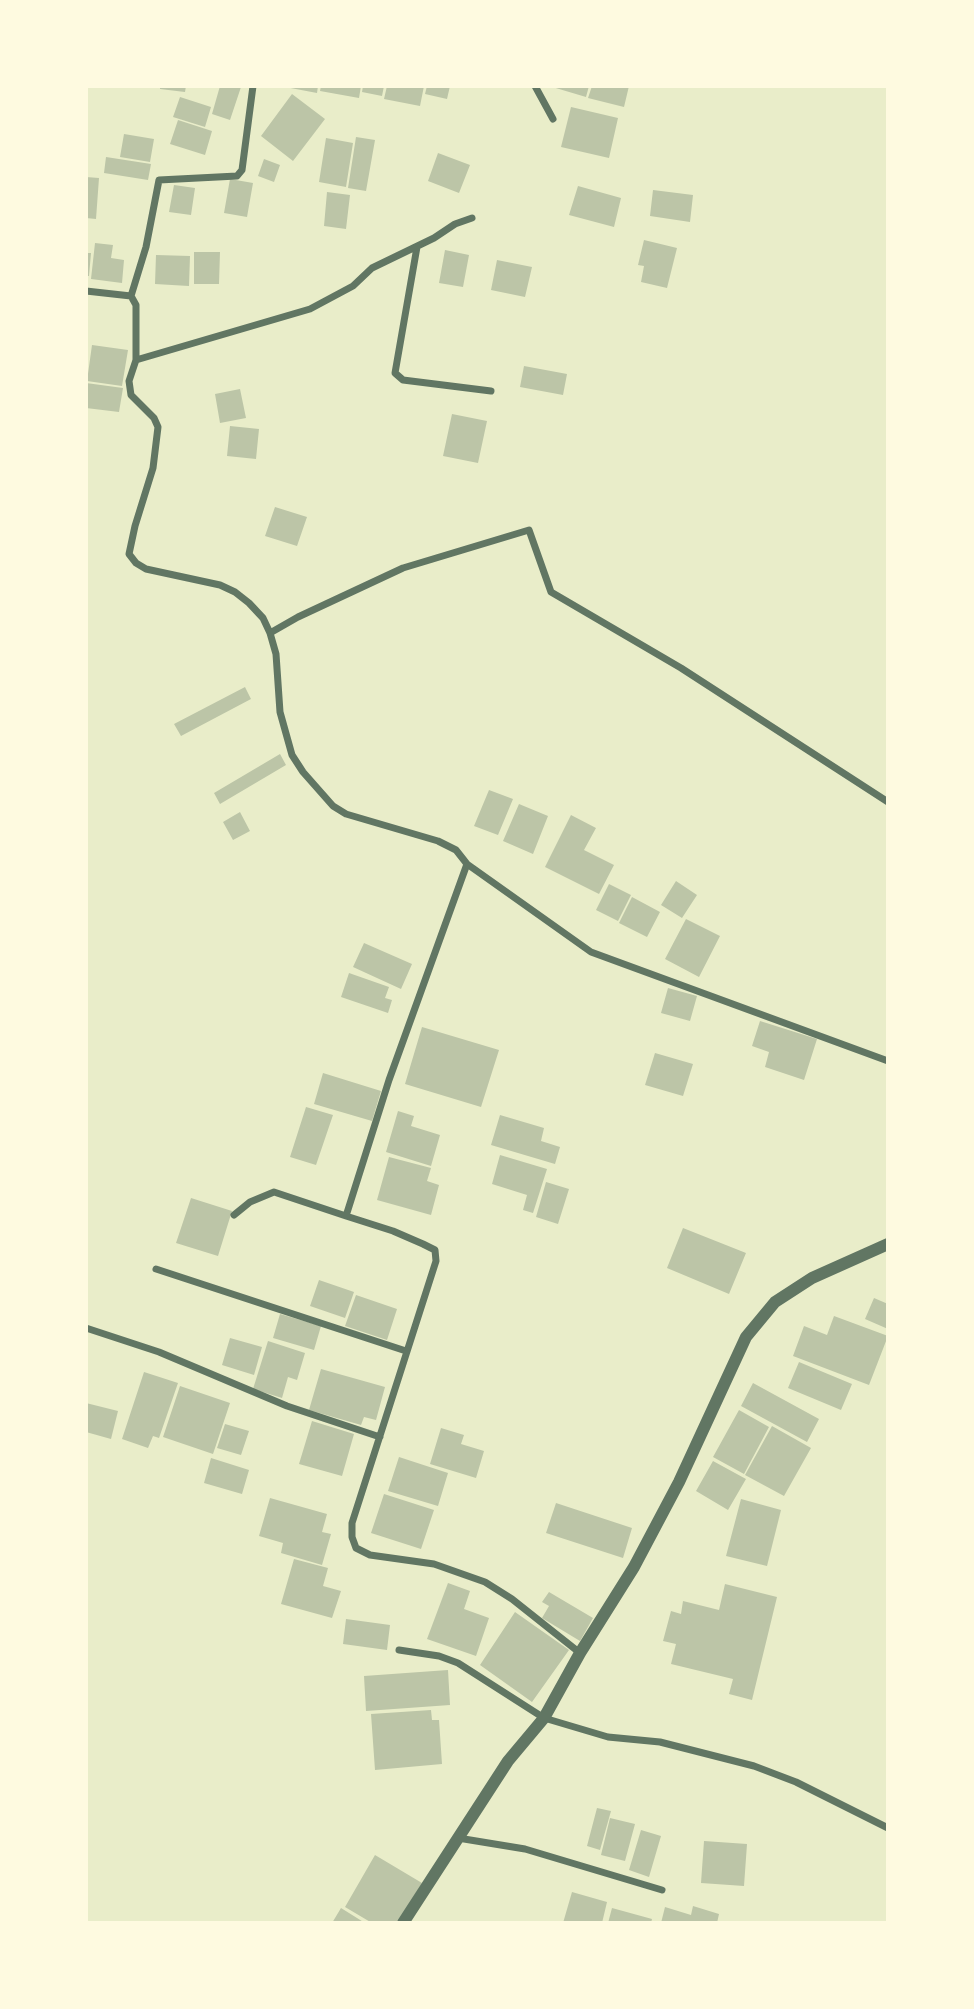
<!DOCTYPE html>
<style>
body{margin:0}
#map{position:relative;width:974px;height:2009px;overflow:hidden;background:#e9edc9;font-family:"Public Sans",sans-serif}
canvas{display:block}
.frame{position:absolute;inset:0;border:88px solid #fefae0;pointer-events:none}
</style>
<div id="map">
<canvas width="974" height="2009"></canvas>
<div class="frame"></div>
</div>
<script>
const g = document.querySelector('canvas').getContext('2d');
g.lineJoin = 'round';
function fill(path, color) {
  g.fillStyle = color;
  g.fill(path, 'evenodd');
}
function poly(rows) {
  const path = new Path2D();
  for (const r of rows) {
    path.moveTo(r[0], r[1]);
    for (let i = 2; i < r.length; i += 2) path.lineTo(r[i], r[i + 1]);
  }
  return path;
}
function trace(path, color, width, dash) {
  g.strokeStyle = color;
  g.lineWidth = width;
  g.lineCap = dash ? 'butt' : 'round';
  g.setLineDash(dash || []);
  g.stroke(path);
}
fill(poly([
 [160,86,186,86,185,92,160,89],
 [220,86,241,87,230,120,212,114],
 [280,86,318,86,317,93],
 [321,86,361,86,359,98,320,91],
 [363,86,384,86,382,96,362,92],
 [387,86,424,86,420,106,384,99],
 [427,86,450,86,447,99,425,94],
 [549,86,589,86,586,97],
 [592,86,629,86,624,107,588,98],
 [292,94,325,119,293,161,261,136],
 [180,97,211,107,205,127,173,117],
 [571,107,618,118,609,158,561,147],
 [178,120,212,131,205,155,170,144],
 [124,134,154,139,150,162,120,157],
 [356,137,375,140,366,191,348,188],
 [326,138,353,143,346,187,319,182],
 [438,153,470,165,459,193,428,181],
 [106,157,151,164,148,180,104,173],
 [264,159,280,165,274,182,258,176],
 [86,177,99,178,96,219,86,218],
 [230,179,253,183,247,217,224,213],
 [174,185,195,188,191,215,169,212],
 [578,186,621,198,614,227,569,215],
 [653,190,693,195,690,222,650,216],
 [327,192,350,195,346,229,324,226],
 [644,240,677,248,667,288,641,282,644,266,638,265],
 [95,243,113,245,111,258,124,260,122,283,91,279],
 [445,250,469,255,463,287,439,283],
 [194,252,220,252,219,284,194,284],
 [86,253,91,253,89,276,86,276],
 [156,255,190,256,189,286,155,284],
 [497,260,532,267,525,297,491,290],
 [92,345,128,350,122,386,87,381],
 [524,366,567,374,563,395,520,387],
 [86,383,123,388,119,412,86,408],
 [240,389,246,418,220,423,215,394],
 [452,414,487,421,478,463,443,456],
 [230,426,259,429,256,459,227,456],
 [275,507,307,517,297,546,265,536],
 [245,687,251,699,181,736,174,724],
 [280,754,286,765,220,804,214,793],
 [489,790,513,799,498,835,474,826],
 [519,804,548,816,533,854,503,841],
 [240,812,250,831,233,840,223,822],
 [571,815,596,828,584,850,614,865,599,894,545,867],
 [676,881,697,895,682,918,661,905],
 [609,884,631,895,618,921,596,910],
 [632,897,660,912,647,937,619,923],
 [686,919,720,936,699,977,665,959],
 [364,943,412,964,401,989,353,967],
 [349,973,389,987,385,998,392,1000,388,1013,341,997],
 [668,988,697,996,690,1021,661,1013],
 [760,1021,817,1039,804,1080,765,1067,769,1052,752,1046],
 [422,1027,499,1050,481,1107,405,1084],
 [655,1053,693,1064,683,1096,645,1085],
 [323,1073,381,1091,372,1121,314,1104],
 [306,1107,333,1115,316,1165,290,1157],
 [398,1111,414,1116,411,1126,440,1135,431,1166,386,1152],
 [500,1115,544,1128,541,1141,560,1147,555,1164,491,1145],
 [500,1155,547,1169,533,1213,523,1210,527,1195,492,1184],
 [389,1157,431,1168,427,1181,439,1185,431,1215,377,1200],
 [546,1182,569,1189,558,1224,536,1217],
 [191,1198,232,1211,218,1256,176,1243],
 [683,1228,746,1253,729,1294,667,1268],
 [319,1280,354,1292,345,1318,310,1306],
 [356,1295,397,1309,387,1340,345,1326],
 [874,1298,888,1304,888,1329,865,1319],
 [280,1314,321,1326,314,1350,273,1338],
 [834,1316,888,1336,869,1385,793,1356,804,1326,827,1335],
 [230,1338,262,1347,254,1375,222,1365],
 [268,1341,305,1353,297,1380,288,1377,282,1398,253,1389],
 [799,1362,852,1384,841,1410,788,1388],
 [321,1369,385,1387,376,1420,364,1417,361,1425,309,1410],
 [144,1372,178,1383,159,1438,153,1436,148,1448,122,1439],
 [753,1383,819,1419,807,1442,741,1406],
 [180,1386,230,1403,213,1454,163,1437],
 [86,1403,118,1411,111,1439,86,1432],
 [739,1410,769,1427,744,1474,713,1457],
 [312,1421,354,1434,342,1476,299,1464],
 [225,1424,249,1431,241,1455,217,1448],
 [772,1426,811,1448,784,1496,745,1475],
 [441,1428,464,1435,461,1444,484,1451,476,1478,430,1464],
 [399,1457,448,1473,438,1506,388,1491],
 [211,1458,249,1470,242,1494,204,1483],
 [713,1461,746,1479,728,1510,696,1491],
 [384,1494,434,1510,421,1549,371,1533],
 [270,1498,327,1514,322,1532,331,1534,322,1565,281,1553,283,1543,259,1536],
 [741,1499,781,1510,767,1566,726,1556],
 [556,1503,632,1528,623,1558,546,1533],
 [294,1559,328,1568,323,1586,341,1591,332,1618,281,1604],
 [448,1583,470,1591,464,1609,489,1618,476,1656,427,1639],
 [725,1584,777,1597,752,1700,729,1694,733,1679,671,1664,676,1644,663,1641,671,1611,681,1614,683,1601,719,1610],
 [549,1592,593,1618,580,1641,542,1618,549,1606,542,1602],
 [515,1612,569,1650,532,1702,480,1665],
 [346,1619,390,1625,387,1650,343,1644],
 [448,1670,450,1705,366,1711,364,1676],
 [431,1710,432,1720,439,1720,442,1764,375,1770,371,1714],
 [597,1808,611,1811,600,1850,587,1846],
 [610,1818,635,1824,625,1861,601,1855],
 [641,1830,661,1836,649,1877,629,1870],
 [704,1841,747,1844,744,1886,701,1883],
 [375,1855,422,1883,398,1923,372,1923,345,1907],
 [572,1892,607,1902,602,1923,563,1923],
 [693,1906,719,1914,717,1923,661,1923,665,1907,691,1915],
 [341,1908,365,1923,332,1923],
 [612,1908,652,1919,651,1923,608,1923]
]), '#bcc5a7');
trace(poly([
 [535,86,553,119],
 [417,247,395,373,403,380,491,391],
 [86,291,131,296,136,305,136,360,129,381,131,395,154,418,158,427,153,468,135,526,129,554,136,563,146,569,220,585,235,592,249,603,263,618,270,633,276,654,280,712,292,755,303,772,333,806,346,814,438,841,456,850,467,864,389,1080,346,1216,393,1231,423,1244,435,1250,436,1261,352,1523,352,1537,356,1548,370,1555,434,1564,485,1582,512,1599,580,1653],
 [131,296,146,247,159,180,237,176,242,170,253,86],
 [136,360,310,309,353,286,372,268,434,238,455,224,472,218],
 [270,633,298,617,403,568,529,530,551,592,681,668,888,802],
 [467,864,591,952,888,1061],
 [234,1215,250,1202,274,1192,346,1216],
 [156,1269,406,1351],
 [86,1328,159,1352,287,1406,380,1437],
 [399,1650,439,1656,458,1663,544,1718,608,1737,660,1742,754,1766,796,1782,888,1828],
 [458,1838,525,1849,662,1890]
]), '#617663', 7);
trace(poly([
 [403,1923,508,1761,544,1718,580,1653,634,1567,679,1482,746,1337,775,1302,812,1278,888,1244]
]), '#617663', 12);
</script>
